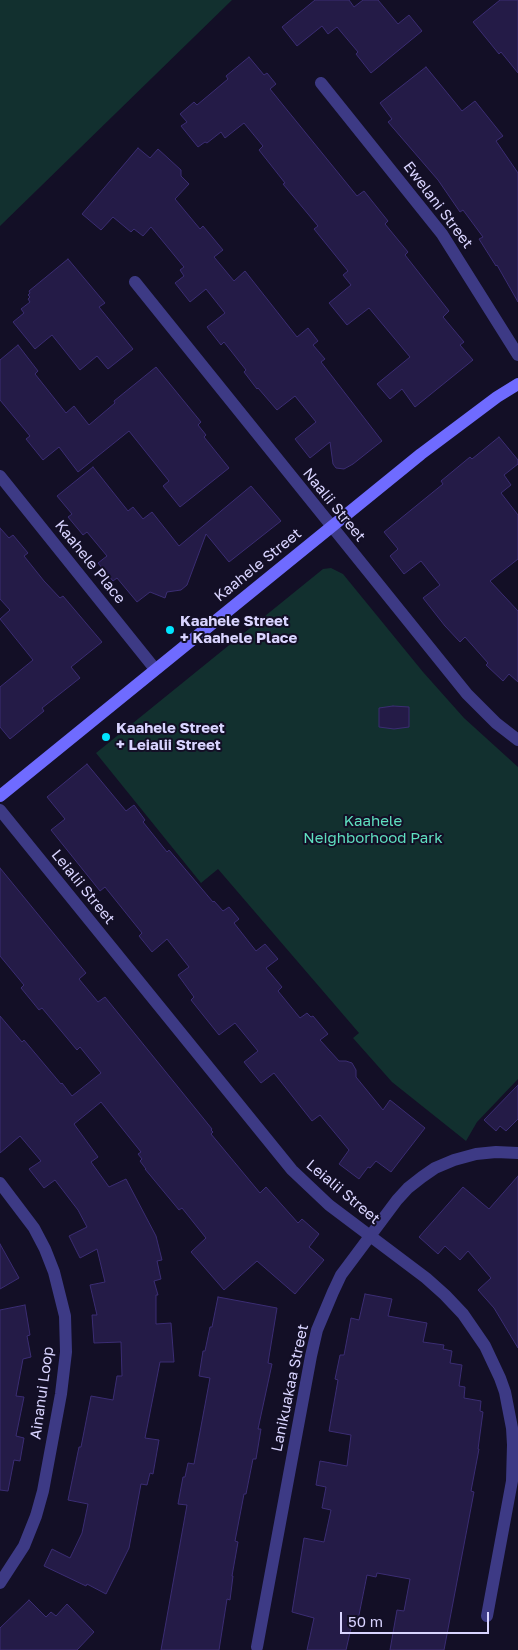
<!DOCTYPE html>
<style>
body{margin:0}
#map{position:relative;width:518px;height:1650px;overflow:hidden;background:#130f26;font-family:"Golos Text",sans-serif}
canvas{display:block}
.scale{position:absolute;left:340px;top:1612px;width:149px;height:22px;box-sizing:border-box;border:2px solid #d9d4ff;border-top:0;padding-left:6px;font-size:15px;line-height:18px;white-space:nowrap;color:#d9d4ff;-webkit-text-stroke:4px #130f26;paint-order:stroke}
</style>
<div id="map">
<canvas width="518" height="1650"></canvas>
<div class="scale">50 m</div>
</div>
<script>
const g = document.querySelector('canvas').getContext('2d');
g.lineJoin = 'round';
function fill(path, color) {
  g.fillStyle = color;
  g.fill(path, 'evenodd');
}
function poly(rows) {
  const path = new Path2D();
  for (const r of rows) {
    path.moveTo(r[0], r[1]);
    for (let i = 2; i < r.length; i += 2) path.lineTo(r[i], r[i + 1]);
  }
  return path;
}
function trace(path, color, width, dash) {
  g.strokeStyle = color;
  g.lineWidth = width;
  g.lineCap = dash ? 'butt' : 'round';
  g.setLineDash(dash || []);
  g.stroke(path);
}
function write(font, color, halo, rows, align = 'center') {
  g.font = font + ' "Golos Text",sans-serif';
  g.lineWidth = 4;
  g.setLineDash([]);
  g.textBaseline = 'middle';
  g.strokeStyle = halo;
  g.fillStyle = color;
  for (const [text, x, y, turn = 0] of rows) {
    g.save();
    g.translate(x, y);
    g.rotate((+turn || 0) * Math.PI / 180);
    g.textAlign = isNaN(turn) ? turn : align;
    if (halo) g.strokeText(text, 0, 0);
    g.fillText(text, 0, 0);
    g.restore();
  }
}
fill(poly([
 [0,0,232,0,0,226],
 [331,568,343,574,423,672,464,718,518,767,518,1079,477,1122,466,1141,392,1082,353,1038,359,1033,218,869,201,883,96,753,323,569]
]), '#12302f');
const building = poly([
 [315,0,349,0,354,7,363,0,378,0,398,24,409,15,422,31,371,73,356,54,358,52,337,27,328,34,322,26,297,46,282,27,315,0],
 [500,0,518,0,518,73,501,52,499,54,473,22,500,0],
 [249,57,264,75,267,73,276,84,270,89,357,196,364,191,388,221,385,224,408,252,405,255,449,311,443,317,464,342,460,345,473,360,415,407,402,389,390,399,377,384,410,357,369,308,347,325,329,303,351,285,343,275,348,271,314,229,318,226,283,184,285,183,259,150,263,146,244,123,225,138,221,132,207,143,205,142,198,147,181,126,187,122,180,114,194,102,197,105,228,79,226,76,249,57],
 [426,67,462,111,475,101,503,136,496,141,518,173,518,302,497,265,496,266,479,239,483,237,463,210,460,212,438,180,388,122,392,119,380,103,426,67],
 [138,148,150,158,158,149,181,170,181,176,189,184,175,199,200,229,203,226,223,250,214,257,234,281,245,271,297,337,308,328,318,341,313,345,325,359,321,362,382,441,353,464,344,469,336,468,333,464,330,442,310,458,295,439,316,422,295,396,277,410,258,388,257,389,244,372,246,370,224,342,221,345,207,327,225,313,206,289,190,302,175,283,184,276,180,270,184,267,151,227,143,236,134,229,131,232,113,217,101,230,82,214,138,148],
 [68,259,105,303,99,307,133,349,108,369,97,356,80,370,52,335,35,349,13,322,24,313,21,309,30,302,28,299,30,297,28,295,30,293,29,291,68,259],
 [18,345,38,371,35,374,66,413,74,406,89,425,115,403,114,401,156,367,201,422,198,425,206,435,204,437,229,468,180,507,163,486,169,481,129,431,78,472,59,447,43,460,26,439,30,436,0,400,0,360,18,345],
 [499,437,518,460,518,464,504,475,511,485,501,493,518,515,518,559,490,581,518,611,518,682,509,674,503,681,486,665,488,663,465,637,460,642,445,626,423,598,440,585,421,561,404,574,390,556,398,549,384,532,443,484,441,481,470,457,472,459,499,437],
 [93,467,128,511,133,507,143,519,152,512,179,546,251,486,281,521,229,562,206,534,187,585,181,590,167,592,165,598,150,592,137,602,117,578,113,581,98,563,107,556,87,532,83,535,68,517,72,514,57,496,93,467],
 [0,528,9,538,13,535,28,553,24,556,44,581,60,598,63,596,102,642,71,667,80,678,42,708,44,711,10,739,0,727,0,687,33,660,0,619,10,610,0,599,0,528],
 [393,706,409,707,409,727,394,729,379,727,379,708,393,706],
 [87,764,126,811,134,805,145,820,143,822,167,852,169,850,213,902,214,901,223,911,229,907,239,919,234,923,256,951,265,944,278,959,266,968,282,987,278,991,300,1018,307,1013,311,1017,313,1016,328,1034,320,1040,339,1061,346,1061,352,1063,356,1070,356,1077,383,1110,390,1100,425,1128,391,1172,376,1161,370,1168,368,1167,359,1179,339,1164,349,1150,320,1115,312,1121,274,1073,261,1083,244,1062,258,1051,235,1023,219,1035,191,1000,194,997,178,975,189,967,167,939,152,952,139,936,142,933,105,887,100,891,51,830,65,819,47,797,87,764],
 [0,868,86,973,79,979,98,1002,105,997,212,1129,211,1130,213,1132,211,1134,260,1193,266,1187,298,1223,302,1219,319,1234,309,1247,324,1260,295,1294,257,1261,224,1290,191,1252,206,1238,182,1208,179,1210,145,1169,146,1169,140,1161,142,1159,138,1154,141,1152,101,1102,74,1124,98,1157,91,1162,109,1187,126,1179,156,1236,162,1260,157,1261,161,1279,154,1281,158,1295,156,1295,156,1324,171,1323,174,1362,160,1362,145,1438,159,1440,153,1474,150,1473,147,1485,141,1484,129,1548,106,1594,87,1584,86,1586,44,1566,52,1549,70,1558,82,1533,88,1504,68,1500,73,1476,79,1447,81,1447,91,1396,113,1400,117,1376,122,1376,121,1342,94,1343,92,1315,97,1315,90,1285,105,1282,97,1249,80,1258,69,1236,87,1227,78,1210,55,1180,44,1188,29,1169,41,1161,20,1136,0,1153,0,1016,22,1042,24,1040,61,1084,62,1083,72,1096,101,1073,80,1047,77,1050,42,1008,39,1010,21,988,24,985,0,956,0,868],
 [518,1085,518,1119,506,1131,500,1126,496,1131,484,1120,518,1085],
 [518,1176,518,1348,494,1308,478,1290,491,1278,468,1251,460,1260,445,1246,438,1254,419,1237,463,1187,489,1209,518,1176],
 [0,1244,19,1278,0,1289,0,1244],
 [365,1294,392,1299,388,1316,427,1323,423,1342,444,1345,443,1349,452,1351,450,1363,462,1365,459,1386,465,1387,464,1398,481,1401,480,1411,483,1412,478,1449,479,1449,471,1491,474,1492,444,1650,390,1650,397,1610,404,1611,410,1579,377,1573,376,1577,367,1575,357,1625,352,1624,346,1650,307,1650,314,1618,292,1612,304,1538,324,1542,331,1510,322,1508,326,1487,316,1485,320,1461,347,1466,351,1435,329,1431,338,1380,335,1379,340,1355,344,1355,351,1318,359,1320,365,1294],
 [218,1297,277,1308,268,1363,272,1364,258,1429,261,1429,256,1459,253,1459,246,1494,244,1494,235,1541,238,1542,232,1576,233,1576,230,1600,227,1599,219,1650,161,1650,187,1505,178,1504,183,1477,185,1477,188,1463,194,1464,210,1378,199,1376,203,1351,205,1351,210,1327,212,1327,218,1297],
 [25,1305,30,1335,27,1336,31,1357,23,1359,16,1396,24,1397,16,1436,24,1438,20,1461,14,1460,8,1491,0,1490,0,1310,25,1305],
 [29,1600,46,1617,51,1612,56,1616,67,1604,94,1632,77,1650,0,1650,0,1628,29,1600]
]);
fill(building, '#241b47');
trace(building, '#3b2d73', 1);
trace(poly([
 [321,83,442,234,518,355],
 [135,282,467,694,496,723,518,740],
 [0,476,155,669],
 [0,810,292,1170,329,1205,426,1278,445,1295,463,1314,485,1346,500,1378,505,1392,512,1428,513,1445,512,1481,487,1616],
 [0,1183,34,1228,45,1249,54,1272,65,1316,66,1352,61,1394,43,1491,36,1516,24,1546,0,1583],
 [257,1647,311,1356,317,1330,333,1292,341,1275,397,1200,408,1188,422,1177,435,1168,454,1160,476,1154,496,1152,518,1153]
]), '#3d3a85', 12);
trace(poly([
 [0,796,421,454,497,397,518,384]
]), '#6f6bff', 12);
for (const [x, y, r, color] of [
 [170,630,5,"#00e5ff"],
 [106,737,5,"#00e5ff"]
]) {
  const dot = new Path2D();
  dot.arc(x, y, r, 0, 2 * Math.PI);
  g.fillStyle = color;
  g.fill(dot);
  trace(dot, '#130f26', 2);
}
write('15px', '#d9d4ff', '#130f26', [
 ["Ewelani Street",438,205,53],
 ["Naalii Street",334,505,51],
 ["Kaahele Place",90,562,51],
 ["Kaahele Street",258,565,-39],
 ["Leialii Street",83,887,51],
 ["Leialii Street",343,1192,40],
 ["Lanikuakaa Street",290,1388,-78],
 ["Ainanui Loop",42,1393,-82]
]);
write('bold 15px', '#d9d4ff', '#130f26', [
 ["Kaahele Street",180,621],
 ["+ Kaahele Place",180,638],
 ["Kaahele Street",116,728],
 ["+ Leialii Street",116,745]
], 'left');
write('15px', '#5fe0c0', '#130f26', [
 ["Kaahele",373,821],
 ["Neighborhood Park",373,838]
]);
</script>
